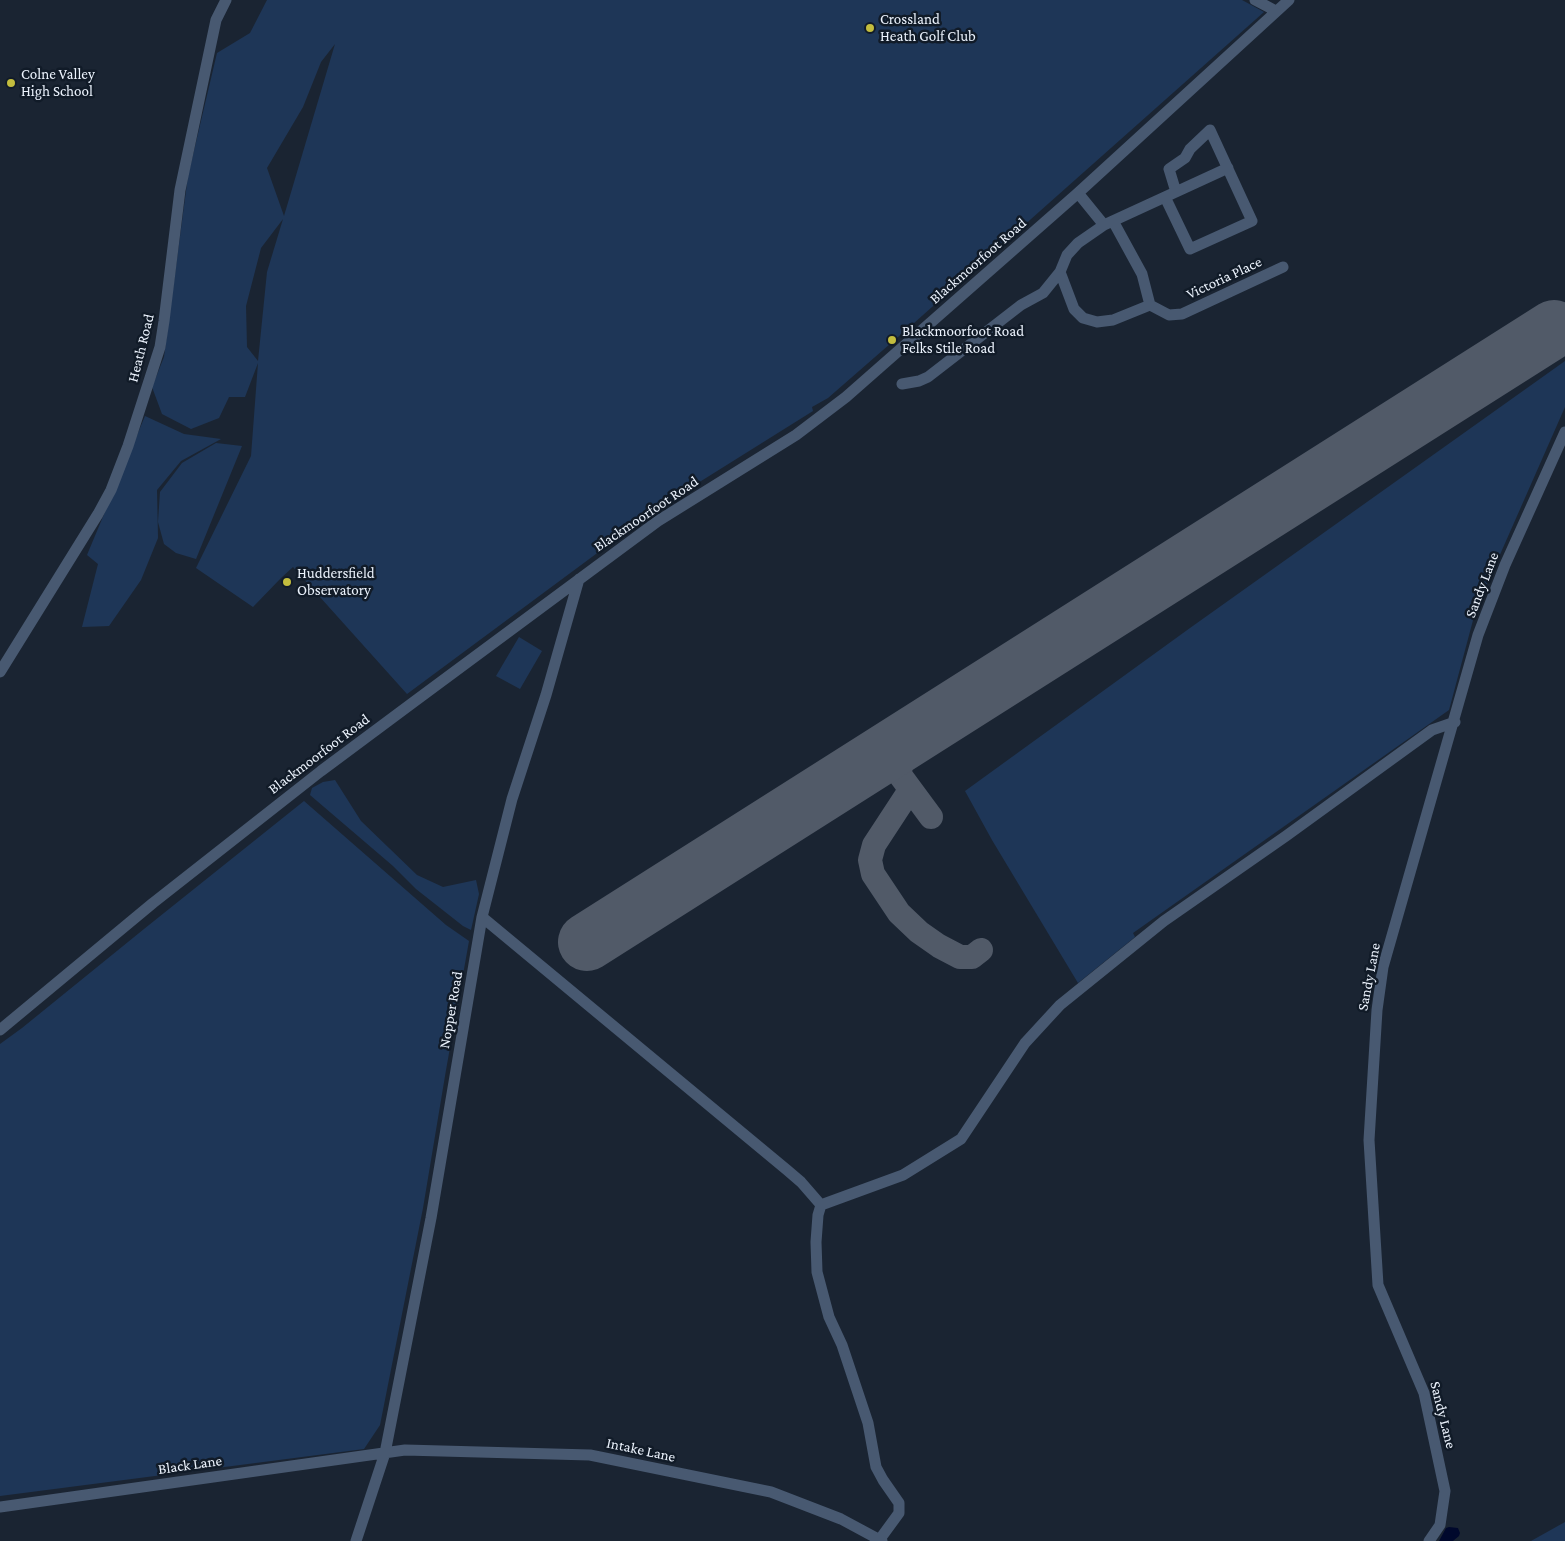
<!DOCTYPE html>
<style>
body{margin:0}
canvas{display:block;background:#1a2432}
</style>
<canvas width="1565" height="1541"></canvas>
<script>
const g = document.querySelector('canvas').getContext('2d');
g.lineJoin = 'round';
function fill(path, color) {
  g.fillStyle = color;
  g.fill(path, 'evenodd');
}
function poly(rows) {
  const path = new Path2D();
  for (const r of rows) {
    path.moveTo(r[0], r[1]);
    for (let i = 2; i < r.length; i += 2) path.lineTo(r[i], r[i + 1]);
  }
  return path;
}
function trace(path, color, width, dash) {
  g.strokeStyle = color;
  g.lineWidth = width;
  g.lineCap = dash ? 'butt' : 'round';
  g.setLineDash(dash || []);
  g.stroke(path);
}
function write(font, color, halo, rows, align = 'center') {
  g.font = font + ' "Crimson Pro",serif';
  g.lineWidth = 5;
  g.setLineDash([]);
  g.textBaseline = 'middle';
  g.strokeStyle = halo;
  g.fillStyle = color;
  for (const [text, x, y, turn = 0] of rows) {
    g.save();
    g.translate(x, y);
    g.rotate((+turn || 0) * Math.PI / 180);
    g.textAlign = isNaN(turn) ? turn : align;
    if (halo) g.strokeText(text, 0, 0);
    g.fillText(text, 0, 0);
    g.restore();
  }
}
fill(poly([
 [267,0,1242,0,1264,12,914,323,828,398,812,407,813,411,658,508,407,694,293,567,281,578,253,607,196,568,251,456,258,363,245,397,229,397,219,418,191,429,162,414,152,387,164,357,188,176,217,53,250,33],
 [335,44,284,216,267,168,303,107,321,62],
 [283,219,267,272,258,361,247,347,246,306,261,248],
 [1565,361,1565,407,1476,609,1449,710,1133,933,1135,937,1078,983,992,840,965,791,1190,628],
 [145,416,184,434,221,439,181,461,157,490,158,538,141,580,109,626,82,627,98,564,87,555],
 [216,443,242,446,196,559,176,553,164,544,158,522,160,492,182,463],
 [519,637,542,651,520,689,496,676],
 [335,780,361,821,417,875,443,887,476,880,479,894,471,930,463,926,416,889,393,866,310,795,312,788,323,782],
 [304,801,446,925,469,941,446,1070,423,1208,380,1425,364,1449,0,1496,0,1044,22,1028,144,929],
 [1565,1522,1565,1541,1531,1541]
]), '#1e3657');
fill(poly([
 [1449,1527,1458,1528,1460,1533,1459,1536,1453,1541,1439,1541,1446,1528]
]), '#00082c');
trace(poly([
 [922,730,901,762,900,775,931,817],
 [910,790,874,845,870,860,873,874,899,913,919,932,939,946,960,957,972,957,981,950]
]), '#515a68', 24);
trace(poly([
 [587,942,1554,329]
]), '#515a68', 58);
trace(poly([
 [1255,0,1276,11],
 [1078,193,1104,225],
 [1165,197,1190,249,1252,221,1210,130,1190,149,1185,158,1169,169,1176,192],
 [1113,221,1142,274,1150,305],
 [1060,272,1074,309,1083,318,1097,322,1113,320,1150,305],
 [1150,305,1169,315,1182,314,1283,267],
 [902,384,919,381,928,377,1021,305,1043,293,1060,272,1067,255,1078,243,1104,225,1228,168],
 [0,672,98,514,111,490,128,446,160,347,164,321,180,190,216,20,226,0],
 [482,917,787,1170,801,1182,821,1205],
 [0,1030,153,903,321,771,411,704,658,521,796,435,846,397,1078,193,1289,0],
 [821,1205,903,1175,961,1139,1025,1043,1060,1005,1164,921,1286,836,1432,730,1455,722],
 [821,1205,818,1215,816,1242,817,1272,829,1317,842,1345,868,1423,876,1467,883,1480,899,1503,899,1513,880,1539],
 [0,1507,405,1450,590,1455,771,1492,841,1519,882,1541],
 [356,1541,385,1453,431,1218,482,917,512,799,546,695,579,579],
 [1429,1541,1440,1525,1445,1491,1424,1393,1378,1285,1369,1140,1377,1010,1383,967,1478,635,1505,565,1565,432]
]), '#485971', 11);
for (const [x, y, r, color] of [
 [870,28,5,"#c3bd3e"],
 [11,83,5,"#c3bd3e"],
 [892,340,5,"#c3bd3e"],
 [287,582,5,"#c3bd3e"]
]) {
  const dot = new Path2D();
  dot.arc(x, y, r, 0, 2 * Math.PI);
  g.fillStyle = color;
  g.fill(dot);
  trace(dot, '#111b28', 2);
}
write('15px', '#ecf3fd', '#111b28', [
 ["Crossland",880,19],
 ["Heath Golf Club",880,36],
 ["Colne Valley",21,74],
 ["High School",21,91],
 ["Blackmoorfoot Road",902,331],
 ["Felks Stile Road",902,348],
 ["Huddersfield",297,573],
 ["Observatory",297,590]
], 'left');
write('15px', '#ecf3fd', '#111b28', [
 ["Blackmoorfoot Road",978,261,-41],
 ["Victoria Place",1224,278,-25],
 ["Heath Road",141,348,-76],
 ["Blackmoorfoot Road",646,514,-34],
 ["Sandy Lane",1482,585,-69],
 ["Blackmoorfoot Road",319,754,-37],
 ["Sandy Lane",1369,977,-79],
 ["Nopper Road",451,1010,-80],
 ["Sandy Lane",1443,1415,76],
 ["Intake Lane",641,1450,12],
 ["Black Lane",190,1465,-8]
]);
</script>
